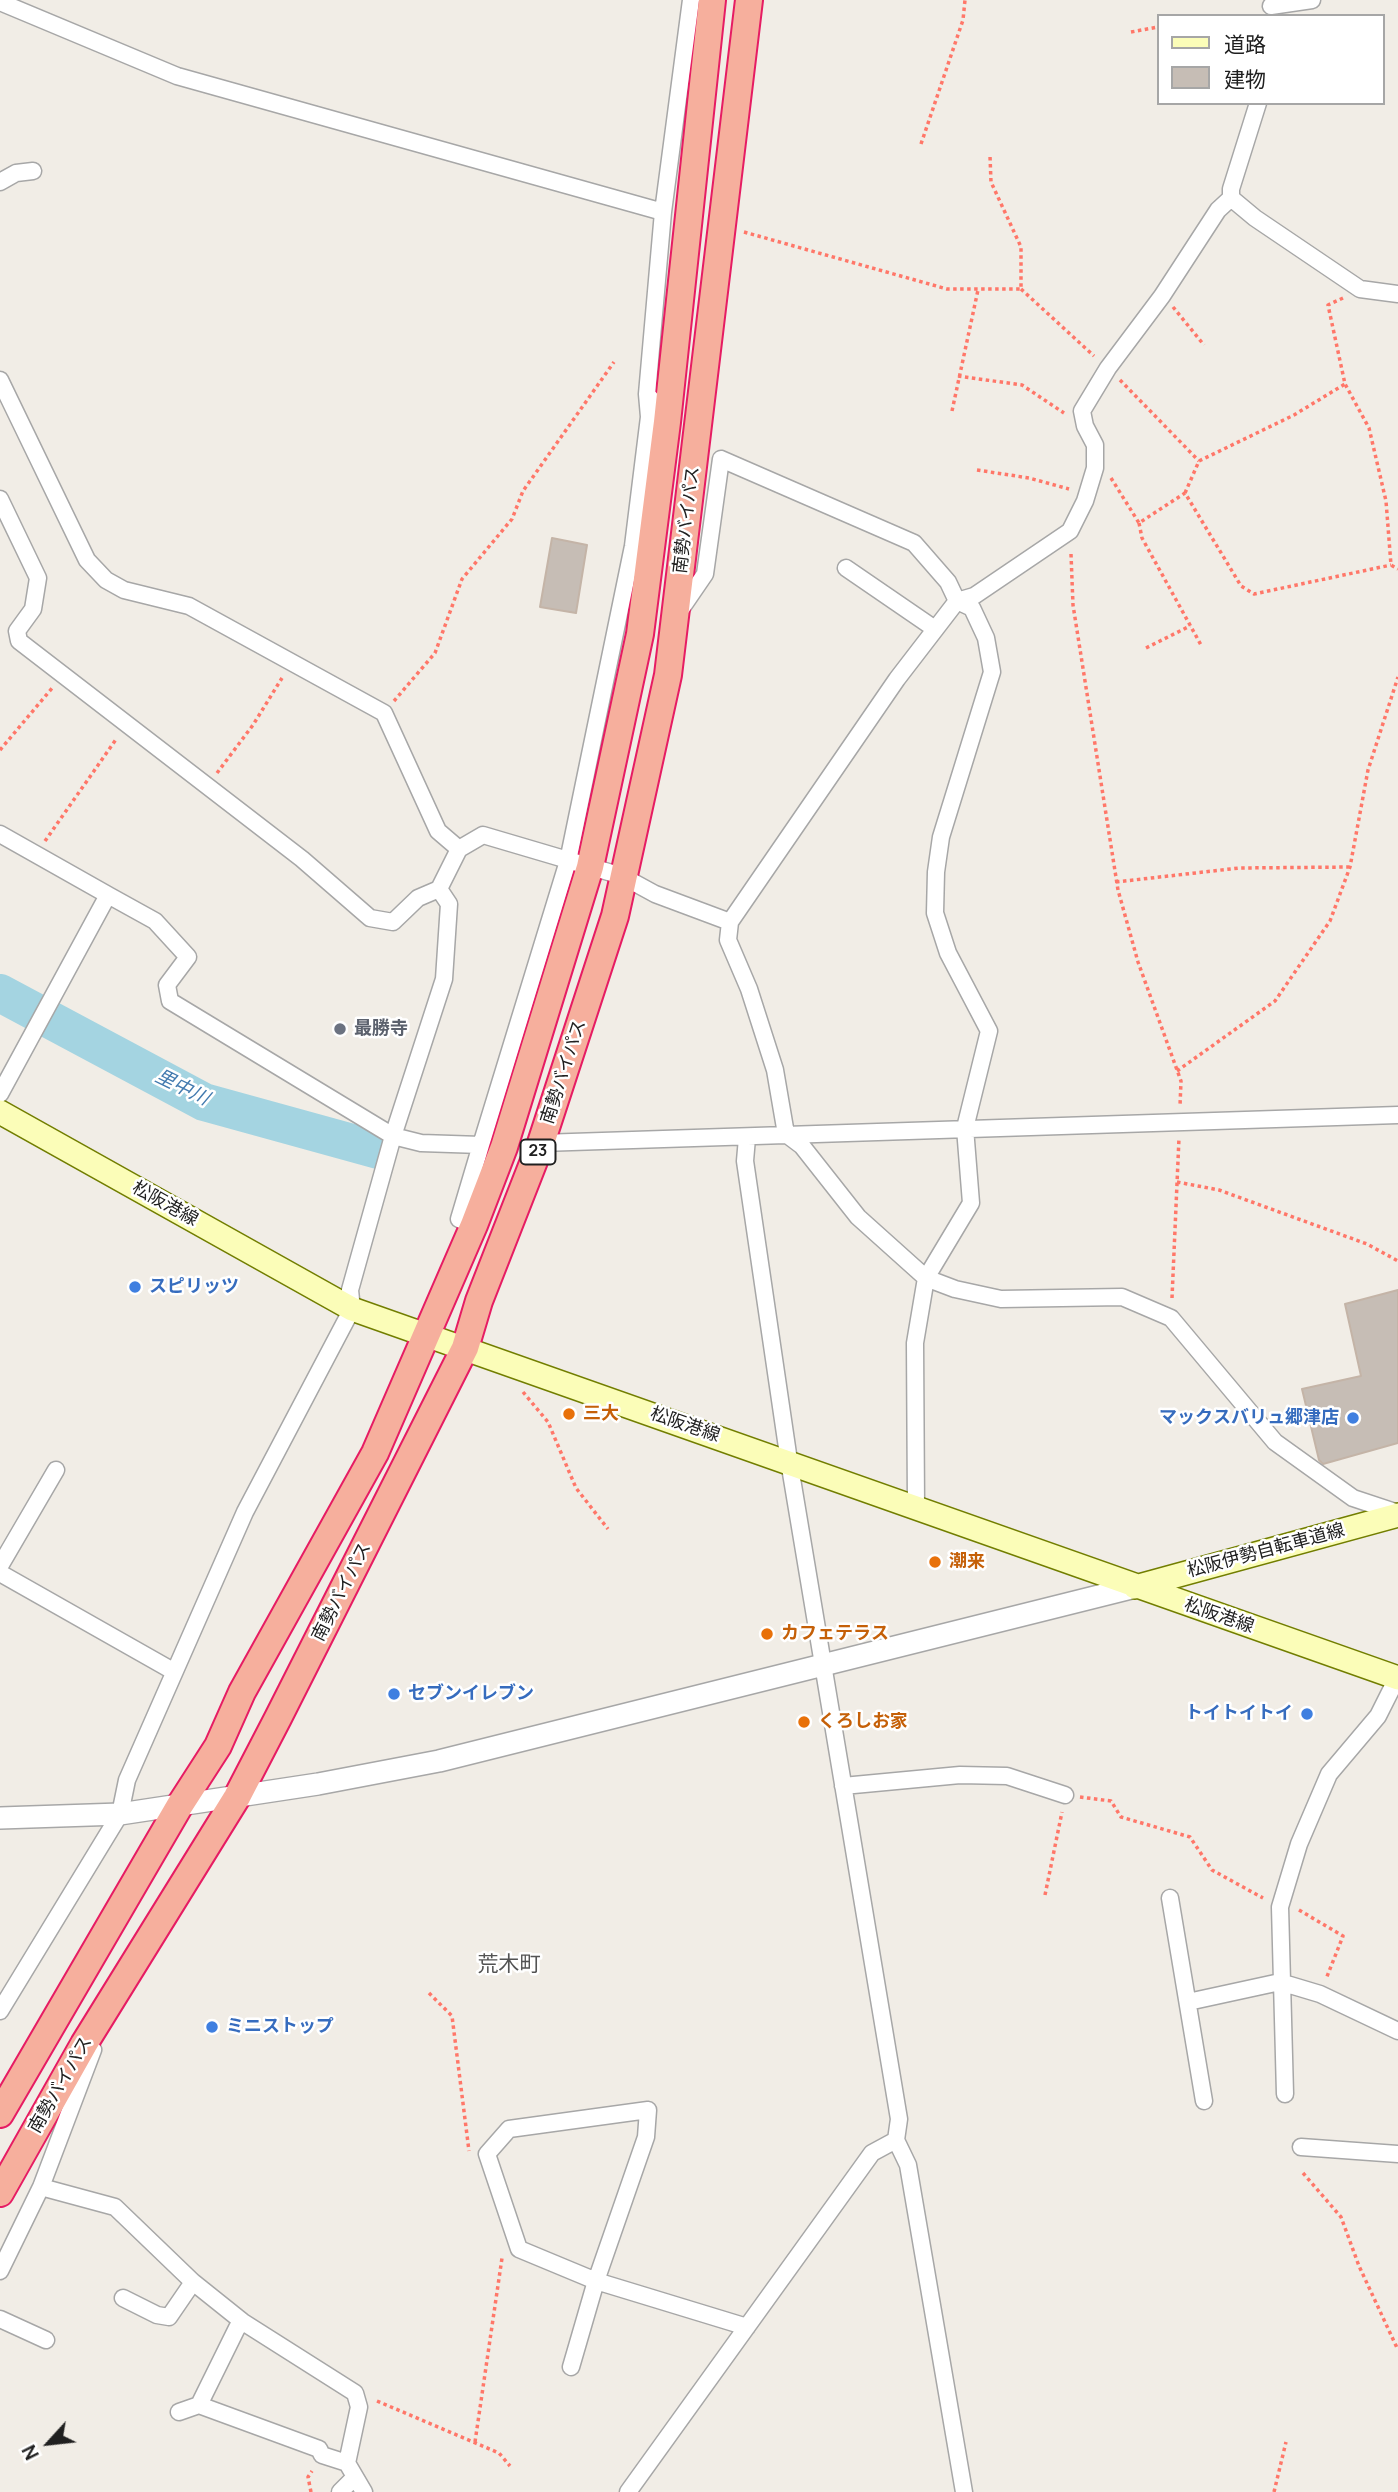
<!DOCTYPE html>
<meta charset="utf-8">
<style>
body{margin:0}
#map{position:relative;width:1398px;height:2492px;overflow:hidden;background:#f1ede6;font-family:Manrope,"Noto Sans JP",sans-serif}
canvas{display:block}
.legend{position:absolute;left:1157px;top:14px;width:228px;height:91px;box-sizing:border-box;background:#fff;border:2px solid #a6a6a6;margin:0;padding:9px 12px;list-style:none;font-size:21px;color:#202020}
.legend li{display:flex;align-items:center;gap:14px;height:35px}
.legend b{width:35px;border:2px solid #a6a6a6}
.north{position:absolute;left:14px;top:2408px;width:70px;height:70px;-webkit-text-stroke:5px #fff;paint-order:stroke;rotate:243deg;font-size:19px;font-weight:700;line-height:28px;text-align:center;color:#202020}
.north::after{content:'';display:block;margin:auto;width:24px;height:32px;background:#202020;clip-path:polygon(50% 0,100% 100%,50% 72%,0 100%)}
</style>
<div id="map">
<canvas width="1398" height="2492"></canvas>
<ul class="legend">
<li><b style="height:9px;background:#fbfdb8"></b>道路</li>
<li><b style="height:19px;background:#c6bdb5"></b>建物</li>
</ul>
<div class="north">N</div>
</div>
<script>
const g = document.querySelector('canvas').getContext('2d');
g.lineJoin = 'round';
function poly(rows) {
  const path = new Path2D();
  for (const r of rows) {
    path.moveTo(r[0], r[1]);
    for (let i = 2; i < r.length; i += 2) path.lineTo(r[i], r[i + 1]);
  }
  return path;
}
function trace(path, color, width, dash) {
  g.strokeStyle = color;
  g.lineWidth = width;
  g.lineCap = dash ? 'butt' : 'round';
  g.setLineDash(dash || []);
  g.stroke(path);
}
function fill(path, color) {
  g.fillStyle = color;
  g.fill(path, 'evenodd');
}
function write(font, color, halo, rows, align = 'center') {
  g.font = font + ' Manrope,"Noto Sans JP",sans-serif';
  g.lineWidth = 5;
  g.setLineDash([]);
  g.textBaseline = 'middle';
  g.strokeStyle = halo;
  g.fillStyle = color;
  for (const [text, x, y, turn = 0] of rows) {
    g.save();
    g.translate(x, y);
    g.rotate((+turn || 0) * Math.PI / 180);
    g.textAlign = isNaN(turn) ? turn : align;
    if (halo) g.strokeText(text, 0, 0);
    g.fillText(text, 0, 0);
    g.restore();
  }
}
trace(poly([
 [0,993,204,1102,378,1150]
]), '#a4d4e1', 38);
const building = poly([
 [552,538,587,545,576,613,540,607,552,538],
 [1398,1290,1398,1443,1323,1464,1319,1460,1302,1389,1361,1376,1345,1304,1398,1290]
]);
fill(building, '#c6bdb5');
trace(building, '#c4b4a7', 2);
const minor = poly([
 [0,2,177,76,663,212,691,0],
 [1271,6,1312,0],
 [1258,103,1231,189,1231,198,1218,210,1162,296,1108,368,1082,411,1085,426,1095,445,1095,468,1085,501,1070,531,974,596,957,601,897,679,730,922,728,940,749,989,775,1070,786,1134,802,1146,858,1217,926,1278,955,1289,1001,1299,1122,1297,1171,1318,1275,1442,1353,1498,1398,1513],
 [0,182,16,173,33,171],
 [1231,198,1255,218,1360,289,1398,294],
 [0,380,87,560,106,580,124,590,189,606,384,713,438,831,459,849],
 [652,400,647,394,663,212],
 [0,499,38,578,33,609,17,631,19,641,302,859,370,918,393,922,418,898,439,889,459,849,483,835,622,876,655,894,730,922],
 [846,568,935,629],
 [679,612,705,574,721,459,914,543,948,582,957,601,972,608,986,638,992,672,941,837,936,872,935,913,948,953,989,1031,965,1128,971,1203,926,1278,915,1343,916,1507],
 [0,834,108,895,0,1094],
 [108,895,155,921,188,957,167,985,170,1001,393,1136,421,1143,481,1145,459,1219,474,1225],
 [747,1138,745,1161,789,1461,899,2119,896,2140,908,2165,964,2492],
 [541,1143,1398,1115],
 [481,1145,568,861,633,546,649,417,647,394],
 [0,1566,56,1470],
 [0,1573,173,1671],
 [843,1786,960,1775,1007,1776,1065,1795],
 [1170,1898,1204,2101],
 [1188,2002,1280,1982,1320,1994,1398,2031],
 [0,2011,120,1814,127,1780,245,1512,352,1309,350,1290,393,1136,444,979,449,904,439,889],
 [89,2047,93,2050,41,2187,115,2207,193,2282,243,2322,355,2393,359,2407,347,2463,364,2492],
 [1285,2094,1280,1907,1299,1844,1329,1774,1378,1716,1397,1678],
 [1301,2147,1398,2154],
 [0,2271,41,2187],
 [123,2298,157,2315,169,2317,193,2282],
 [0,2319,46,2340],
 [571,2367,596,2281,646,2137,648,2110,509,2129,487,2154,519,2249,596,2281,747,2327],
 [199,2405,319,2449,322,2455,347,2463],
 [179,2412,199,2405,237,2328,243,2322],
 [340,2492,355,2477],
 [628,2492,872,2153,896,2140]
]);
const tertiary = poly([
 [0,1818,120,1814,318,1784,439,1761,1135,1587]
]);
const secondary = poly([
 [0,1112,352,1309,1398,1678],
 [1135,1587,1398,1515]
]);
const trunk = poly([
 [0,2114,180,1805,218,1746,242,1692,375,1453,474,1225,504,1147,590,867,640,634,667,422,712,0],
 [0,2193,84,2044,237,1797,278,1718,465,1348,479,1301,541,1143,615,916,668,675,749,0]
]);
trace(minor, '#a7a7a7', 19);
trace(tertiary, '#a7a7a7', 24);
trace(secondary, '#727e00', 26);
trace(trunk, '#e61c63', 30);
trace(poly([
 [1131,32,1158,27],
 [921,144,963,20,965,0],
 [744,232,947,289,1021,289,1021,247,991,182,990,156],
 [1021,289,1094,356],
 [1343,298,1328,305,1345,384,1369,428,1386,501,1391,565,1398,569],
 [1173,307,1204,345],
 [958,376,1022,385,1064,413],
 [1120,380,1199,461],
 [952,411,978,290],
 [977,470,1029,478,1069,489],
 [1111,478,1139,523,1185,493,1241,586,1254,594,1391,565],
 [1185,493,1199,461,1294,415,1345,384],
 [1139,523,1142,538,1201,645],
 [1071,554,1073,605,1118,890,1138,962,1181,1081,1180,1106],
 [1146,648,1190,626],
 [394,701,435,653,462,579,512,519,523,491,614,362],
 [0,750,53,687],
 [217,773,253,725,282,678],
 [45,841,117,738],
 [1116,882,1239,868,1350,867],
 [1177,1071,1275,1001,1330,921,1350,867,1368,770,1398,677],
 [1177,1182,1219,1190,1367,1244,1398,1261],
 [1172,1298,1179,1138],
 [523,1392,548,1422,576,1488,608,1529],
 [1080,1797,1111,1801,1121,1817,1190,1837,1212,1870,1263,1898],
 [1045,1895,1062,1812],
 [1299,1910,1343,1936,1326,1979],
 [429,1993,452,2016,469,2151],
 [1303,2173,1341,2217,1359,2266,1398,2350],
 [377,2401,499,2453,510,2466],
 [475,2442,502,2258],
 [311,2492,308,2477,312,2471],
 [1274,2492,1286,2442]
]), '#ff7769', 3.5, [3.5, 3.5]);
trace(minor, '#fff', 16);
trace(tertiary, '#fff', 21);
trace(secondary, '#fbfdb8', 23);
trace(trunk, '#f6af9d', 26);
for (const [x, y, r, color] of [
 [340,1029,7,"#6b7280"],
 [135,1287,7,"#3f7fe0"],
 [569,1414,7,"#e8710a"],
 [1353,1418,7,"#3f7fe0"],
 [935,1562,7,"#e8710a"],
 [767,1634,7,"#e8710a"],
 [394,1694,7,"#3f7fe0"],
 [1307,1714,7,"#3f7fe0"],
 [804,1722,7,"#e8710a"],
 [212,2027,7,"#3f7fe0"]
]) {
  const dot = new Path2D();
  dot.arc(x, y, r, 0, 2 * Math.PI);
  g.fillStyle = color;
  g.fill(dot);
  trace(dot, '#fff', 2.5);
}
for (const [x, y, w] of [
 [538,1152,35]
]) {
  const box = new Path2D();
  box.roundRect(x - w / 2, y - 12.5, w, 25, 5);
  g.fillStyle = '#fff';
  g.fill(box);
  trace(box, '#202020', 2);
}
write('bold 16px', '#202020', null, [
 ["23",538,1152]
]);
write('18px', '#202020', '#fff', [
 ["南勢バイパス",687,520,-83],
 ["南勢バイパス",564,1072,-72],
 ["松阪港線",165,1204,29],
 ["松阪港線",685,1425,19],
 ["松阪伊勢自転車道線",1266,1551,-15],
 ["南勢バイパス",342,1592,-63],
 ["松阪港線",1219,1616,19],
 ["南勢バイパス",61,2085,-60]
]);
write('bold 18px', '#5b616d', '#fff', [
 ["最勝寺",354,1029]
], 'left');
write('bold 18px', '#366cbe', '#fff', [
 ["スピリッツ",149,1287],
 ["マックスバリュ郷津店",1339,1418,"right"],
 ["セブンイレブン",408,1694],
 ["トイトイトイ",1293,1714,"right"],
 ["ミニストップ",226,2027]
], 'left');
write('bold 18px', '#c56008', '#fff', [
 ["三大",583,1414],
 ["潮来",949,1562],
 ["カフェテラス",781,1634],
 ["くろしお家",818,1722]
], 'left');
write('italic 19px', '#427aaf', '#fff', [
 ["里中川",182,1088,26]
]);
write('21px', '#535353', '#fff', [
 ["荒木町",509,1965]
]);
</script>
